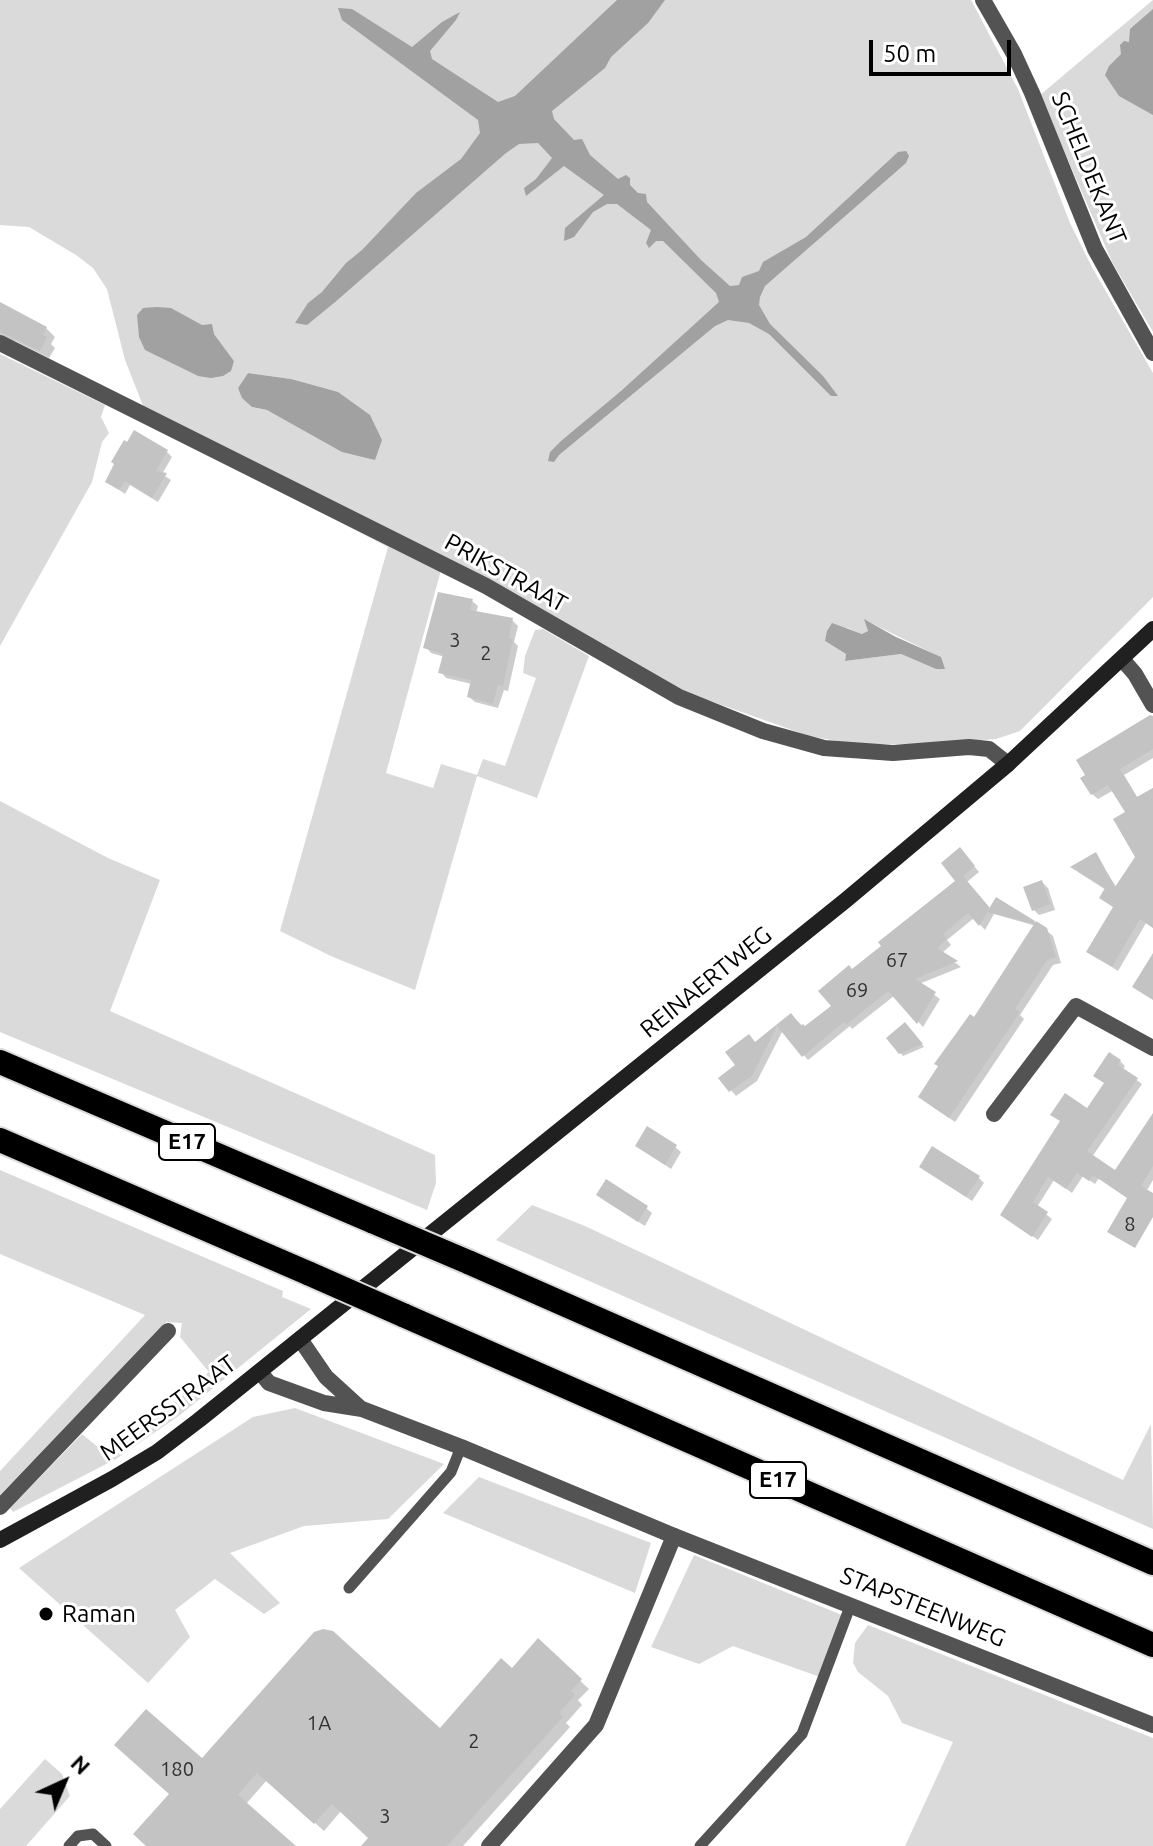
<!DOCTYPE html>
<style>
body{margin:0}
#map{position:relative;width:1153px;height:1846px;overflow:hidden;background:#fff;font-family:Ubuntu,sans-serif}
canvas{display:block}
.north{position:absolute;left:24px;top:1742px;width:80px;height:80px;-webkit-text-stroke:6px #fff;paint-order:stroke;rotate:44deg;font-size:22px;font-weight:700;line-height:32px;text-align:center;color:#000}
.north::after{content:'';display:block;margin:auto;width:28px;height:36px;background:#000;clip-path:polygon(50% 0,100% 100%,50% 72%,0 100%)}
.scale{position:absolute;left:869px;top:40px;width:142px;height:36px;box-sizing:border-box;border:4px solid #000;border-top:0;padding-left:10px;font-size:24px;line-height:28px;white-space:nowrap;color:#000;-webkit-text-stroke:6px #fff;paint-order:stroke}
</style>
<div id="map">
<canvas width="1153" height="1846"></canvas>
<div class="north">N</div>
<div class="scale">50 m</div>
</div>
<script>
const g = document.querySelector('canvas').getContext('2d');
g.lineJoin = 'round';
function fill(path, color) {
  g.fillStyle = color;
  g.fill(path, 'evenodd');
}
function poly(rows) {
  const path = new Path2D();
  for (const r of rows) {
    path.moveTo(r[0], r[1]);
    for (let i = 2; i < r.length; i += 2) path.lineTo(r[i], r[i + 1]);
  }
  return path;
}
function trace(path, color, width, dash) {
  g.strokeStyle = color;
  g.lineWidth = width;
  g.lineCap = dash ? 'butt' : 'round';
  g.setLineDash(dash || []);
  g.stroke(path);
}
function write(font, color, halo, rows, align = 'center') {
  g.font = font + ' Ubuntu,sans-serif';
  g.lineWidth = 6;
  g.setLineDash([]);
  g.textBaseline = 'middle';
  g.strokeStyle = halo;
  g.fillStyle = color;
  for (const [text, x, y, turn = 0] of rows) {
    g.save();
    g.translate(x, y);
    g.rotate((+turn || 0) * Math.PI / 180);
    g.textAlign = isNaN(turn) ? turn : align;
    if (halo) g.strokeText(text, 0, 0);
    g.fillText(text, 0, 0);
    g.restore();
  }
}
fill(poly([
 [0,0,971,0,1018,89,1070,223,1093,269,1153,373,1153,597,1020,731,996,739,926,744,854,744,809,736,688,693,621,658,448,558,441,570,386,773,433,788,441,764,477,775,483,759,505,766,536,678,523,673,525,656,535,630,543,629,589,656,537,798,477,776,415,990,333,957,280,931,388,547,151,426,125,360,107,289,93,268,76,255,29,227,0,225],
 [171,308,214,334,234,361,198,376,146,350],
 [248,373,291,379,306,384,267,410,252,407,238,388],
 [865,620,934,654,936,669,901,654,845,661,846,654,825,641,847,628,862,634,868,632],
 [1153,0,1153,332,1112,262,1040,95],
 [0,354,105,405,101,417,109,433,102,442,92,482,0,646],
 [0,801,108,858,160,880,110,1011,435,1155,436,1183,427,1210,0,1032],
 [0,1170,283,1291,282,1297,311,1309,180,1415,116,1459,13,1512,10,1508,82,1434,105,1453,163,1413,209,1372,180,1337,182,1323,166,1322,0,1495,0,1471,145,1315,0,1254],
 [532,1205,585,1226,1123,1480,1151,1424,1153,1529,496,1240],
 [295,1408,444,1464,388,1519,304,1526,230,1553,280,1603,264,1614,215,1579,175,1610,190,1637,148,1683,19,1568,253,1417],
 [479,1477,651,1543,635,1593,443,1513],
 [694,1555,842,1615,820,1677,733,1646,699,1664,651,1647],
 [868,1625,1153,1738,1153,1846,905,1846,953,1742,902,1723,888,1696,858,1672,853,1663,855,1643],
 [45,1759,62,1774,70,1796,26,1846,0,1846,0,1809]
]), '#dadada');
fill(poly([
 [617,0,665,0,648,23,611,57,605,68,552,111,554,119,574,140,582,139,590,155,618,179,626,175,630,178,630,185,638,193,646,194,647,202,701,260,730,286,739,285,742,277,759,271,763,262,806,237,898,152,906,151,909,156,906,163,765,286,760,297,759,305,770,324,823,376,838,396,831,396,769,334,749,323,728,320,715,326,559,455,554,462,548,461,550,452,561,441,621,391,719,302,716,293,663,241,656,241,649,248,646,243,651,230,617,204,607,204,593,212,574,237,564,241,565,228,604,195,564,166,526,196,524,188,536,179,552,158,538,143,519,144,506,153,334,303,307,325,295,323,308,303,322,292,346,263,362,250,416,193,461,159,480,133,478,120,342,20,338,8,352,9,412,47,442,22,460,12,456,20,430,51,432,59,498,102,515,96],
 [1153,9,1153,115,1119,96,1105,75,1109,66,1121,54,1120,45,1124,41,1129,42,1130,29],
 [157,307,171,308,202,325,212,324,214,334,234,361,231,371,223,376,211,378,198,376,145,350,139,337,137,315,143,308],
 [248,373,291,379,338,392,370,415,382,440,375,460,342,452,267,410,252,407,242,398,238,388],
 [864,619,896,637,941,657,945,669,936,669,901,654,845,661,846,654,825,641,827,631,832,623,862,634,868,631]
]), '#a1a1a1');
fill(poly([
 [0,305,46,328,55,337,51,344,55,348,49,358,15,341,0,339],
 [167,452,172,457,162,474,171,480,158,502,130,485,125,494,108,482],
 [472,601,478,606,476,613,512,620,518,626,514,642,518,646,508,691,504,690,498,708,475,702,469,697,472,684,446,678,441,672,445,657,431,653,426,647],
 [1153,724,1153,758,1124,775,1137,797,1153,788,1153,928,1146,923,1118,971,1089,952,1115,908,1101,898,1106,890,1078,872,1095,854,1117,888,1138,856,1127,813,1114,790,1098,799,1092,794],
 [965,855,979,872,967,882,991,910,1034,922,1046,930,1053,936,1061,963,1053,965,1020,1015,1024,1019,955,1122,926,1102,974,1019,1036,926,994,914,985,930,974,918,947,940,951,945,942,953,961,967,919,984,940,999,923,1027,894,996,852,1029,850,1026,808,1060,783,1030,757,1081,736,1096,721,1078,738,1066,755,1044,791,1015,805,1028,834,1007,853,971,958,881],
 [1042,882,1048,888,1055,910,1039,915,1034,910],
 [905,1025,924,1047,903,1056,888,1038],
 [1120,1061,1125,1066,1123,1070,1142,1084,1092,1157,1116,1172,1153,1132,1153,1180,1146,1192,1099,1178,1095,1184,1083,1176,1072,1193,1054,1180,1037,1207,1052,1219,1038,1240,1003,1215,1087,1111],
 [637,1146,675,1147,681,1152,671,1169],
 [922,1167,978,1177,984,1183,972,1201],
 [604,1200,646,1208,652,1213,645,1226],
 [538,1641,589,1689,578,1700,582,1705,566,1723,570,1727,463,1846,363,1846,371,1838,341,1811,324,1831,267,1780,246,1804,292,1846,148,1846,202,1761,440,1730,512,1671]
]), '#0003');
fill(poly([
 [0,302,47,327,43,335,47,337,40,351,0,332],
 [134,430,168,450,156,471,167,473,152,498,125,481,119,490,105,482,114,464,111,462,124,440,127,442],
 [438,592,473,599,470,610,513,618,509,638,513,639,503,686,498,685,493,704,467,697,471,680,438,673,443,654,423,648],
 [1150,715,1153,716,1153,749,1120,769,1137,797,1153,788,1153,928,1140,919,1112,967,1086,952,1113,907,1099,898,1105,888,1070,867,1096,852,1115,887,1135,857,1113,819,1125,812,1108,785,1091,795,1080,778,1085,775,1076,760],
 [960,847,975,866,963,876,990,908,979,926,968,913,943,934,947,939,937,948,958,961,915,979,936,992,917,1024,888,991,846,1025,844,1022,802,1057,777,1026,752,1076,729,1092,718,1078,735,1065,725,1052,749,1034,755,1042,791,1013,801,1026,803,1024,805,1026,831,1006,818,991,849,965,852,969,881,946,878,942,955,881,941,863],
 [1042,880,1050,904,1032,911,1023,887],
 [996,897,1035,921,1034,924,987,912],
 [1036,921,1047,928,1056,957,1047,960,1015,1009,1020,1012,949,1118,918,1097,938,1066,934,1064,970,1014,974,1017],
 [1153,953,1153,1000,1132,987],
 [905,1022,923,1044,899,1054,886,1038],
 [1109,1052,1121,1060,1118,1065,1138,1078,1087,1151,1115,1170,1153,1113,1153,1166,1141,1186,1153,1193,1153,1217,1135,1248,1107,1232,1127,1198,1093,1175,1089,1181,1077,1173,1066,1189,1048,1177,1033,1202,1048,1212,1032,1237,1000,1215,1060,1121,1050,1115,1065,1093,1087,1108,1104,1083,1093,1076],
 [647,1126,677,1145,665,1165,635,1146],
 [932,1146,980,1176,966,1197,919,1167],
 [606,1179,648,1206,638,1222,596,1195],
 [323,1629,333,1631,440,1728,501,1658,512,1668,538,1638,582,1679,571,1691,575,1695,559,1713,563,1717,447,1846,361,1846,368,1838,332,1804,314,1824,257,1773,238,1795,296,1846,146,1846,133,1834,169,1794,114,1745,146,1709,202,1758,314,1632]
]), '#c3c3c3');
const motorway = poly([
 [0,1062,374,1222],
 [0,1140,310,1274],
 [468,1262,1153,1563],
 [403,1315,1153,1645]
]);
trace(motorway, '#dbdbdb', 28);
trace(poly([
 [349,1588,451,1472,461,1447],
 [69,1846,78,1836,93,1834,106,1846],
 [700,1846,802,1734,851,1604]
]), '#535353', 11);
trace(poly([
 [983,0,1014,54,1032,93,1095,249,1153,353],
 [0,343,486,586,679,697,763,731,824,748,893,753,969,747,989,749,1008,764],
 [1122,659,1135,674,1153,705],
 [994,1114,1076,1006,1153,1048],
 [0,1507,168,1331],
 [489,1846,596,1725,674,1536]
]), '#535353', 16);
trace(poly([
 [300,1339,326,1377,360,1408],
 [260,1372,269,1383,324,1403,362,1409,461,1447,674,1536,1153,1725]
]), '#535353', 16);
trace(poly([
 [0,1540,112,1479,157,1452,199,1420,846,900,1008,764,1153,629]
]), '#202020', 16);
trace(motorway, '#000', 24);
const motorwayBridge = poly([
 [374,1222,468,1262],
 [310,1274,403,1315]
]);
trace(motorwayBridge, '#dbdbdb', 28, []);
trace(motorwayBridge, '#000', 24);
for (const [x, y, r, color] of [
 [46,1614,8,"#000"]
]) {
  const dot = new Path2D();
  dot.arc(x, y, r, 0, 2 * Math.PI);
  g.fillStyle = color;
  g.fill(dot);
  trace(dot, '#fff', 3);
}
write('20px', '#313131', null, [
 ["3",455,640],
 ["2",486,653],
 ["67",897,960],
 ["69",857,990],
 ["8",1130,1224],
 ["1A",319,1723],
 ["2",474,1741],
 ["180",177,1769],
 ["3",385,1816]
]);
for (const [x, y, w] of [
 [187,1142,56],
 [778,1480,56]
]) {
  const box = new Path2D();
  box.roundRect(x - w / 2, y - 18, w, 36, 6);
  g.fillStyle = '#fff';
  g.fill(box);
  trace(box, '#000', 2);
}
write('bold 22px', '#000', null, [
 ["E17",187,1142],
 ["E17",778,1480]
]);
write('24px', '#000', '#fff', [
 ["SCHELDEKANT",1089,168,68],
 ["PRIKSTRAAT",506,573,29],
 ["REINAERTWEG",706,982,-39],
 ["MEERSSTRAAT",168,1408,-36],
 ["STAPSTEENWEG",923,1607,22]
]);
write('24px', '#000', '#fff', [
 ["Raman",62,1614]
], 'left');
</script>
